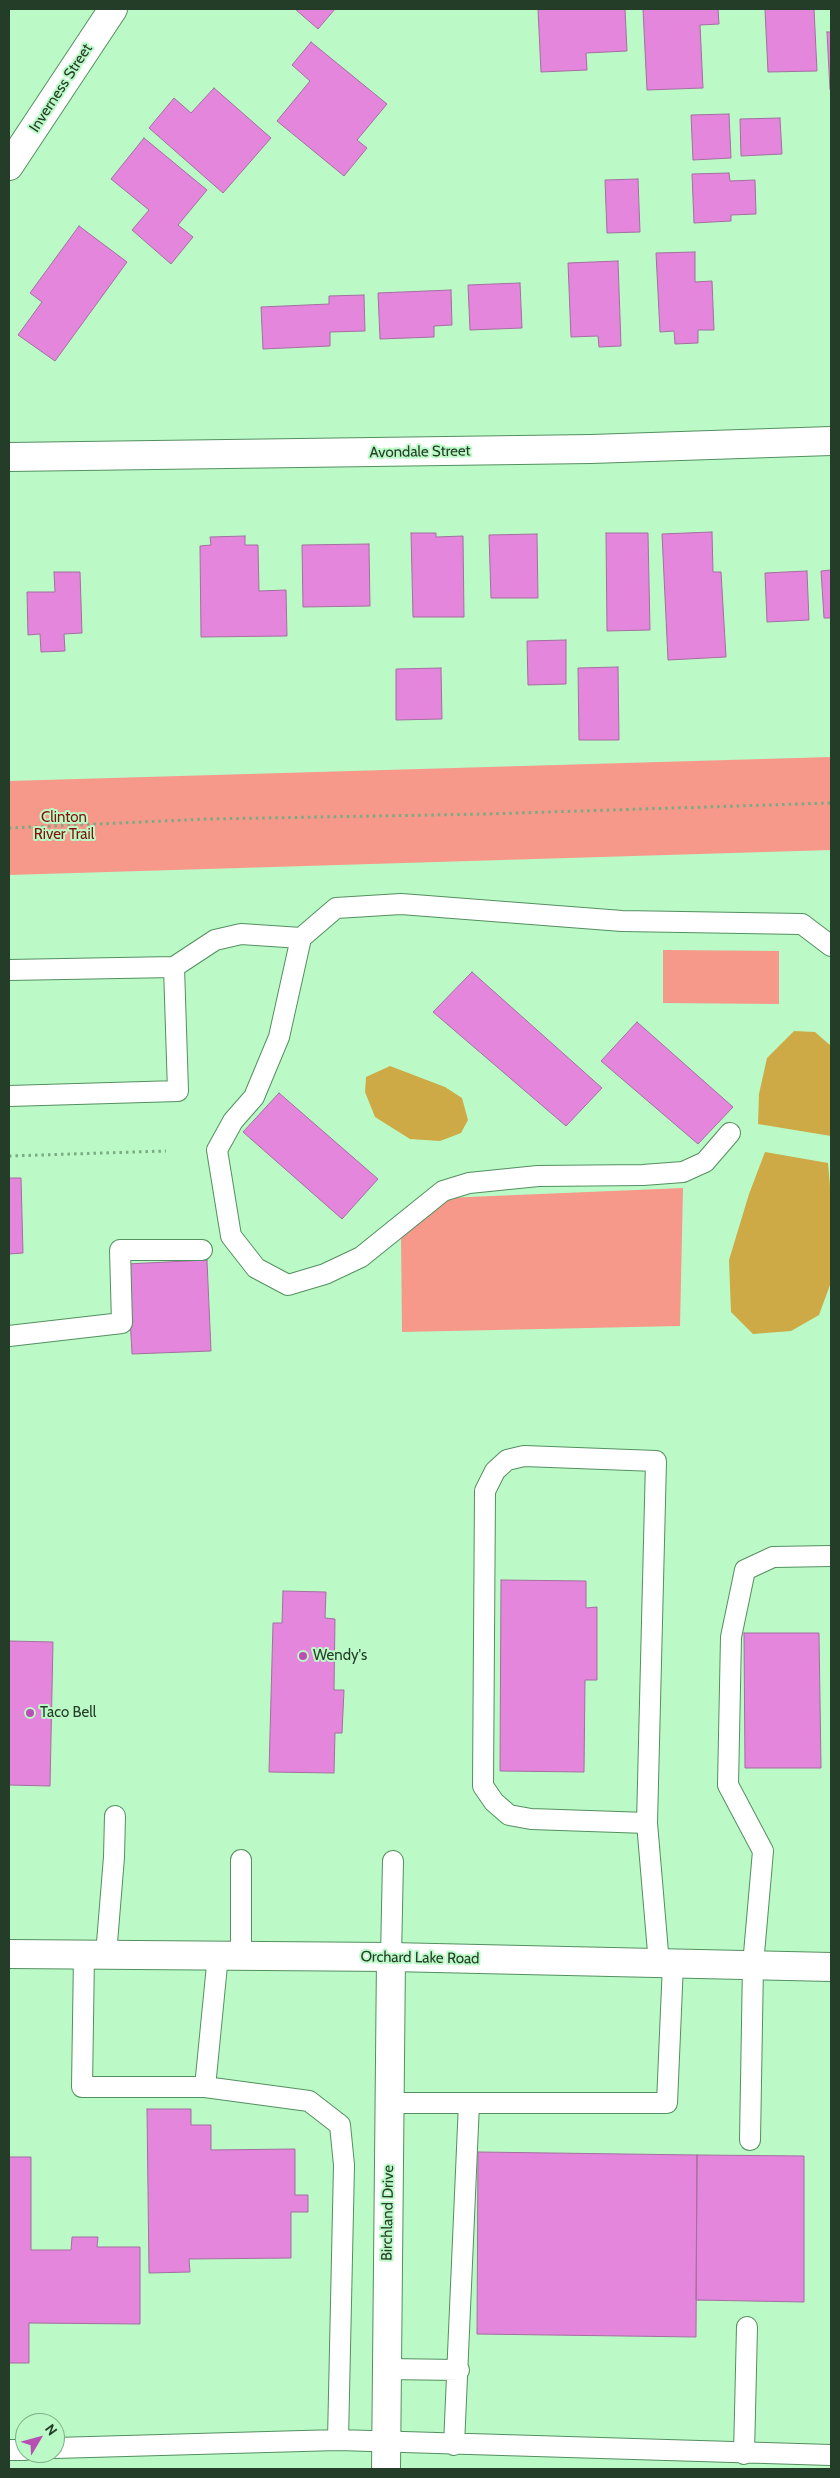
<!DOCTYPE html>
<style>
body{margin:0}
#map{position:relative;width:840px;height:2478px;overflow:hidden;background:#bbfac6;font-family:Cabin,sans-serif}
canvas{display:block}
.frame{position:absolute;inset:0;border:10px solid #243d29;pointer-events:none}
.north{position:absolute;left:15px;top:2413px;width:50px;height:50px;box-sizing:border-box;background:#bbfac6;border:1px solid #7fae87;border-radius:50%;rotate:53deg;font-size:14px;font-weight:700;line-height:20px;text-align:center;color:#243d29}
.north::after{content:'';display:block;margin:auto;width:18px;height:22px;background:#b850b3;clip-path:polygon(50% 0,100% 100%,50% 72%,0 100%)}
</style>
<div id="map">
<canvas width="840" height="2478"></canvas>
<div class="frame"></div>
<div class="north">N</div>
</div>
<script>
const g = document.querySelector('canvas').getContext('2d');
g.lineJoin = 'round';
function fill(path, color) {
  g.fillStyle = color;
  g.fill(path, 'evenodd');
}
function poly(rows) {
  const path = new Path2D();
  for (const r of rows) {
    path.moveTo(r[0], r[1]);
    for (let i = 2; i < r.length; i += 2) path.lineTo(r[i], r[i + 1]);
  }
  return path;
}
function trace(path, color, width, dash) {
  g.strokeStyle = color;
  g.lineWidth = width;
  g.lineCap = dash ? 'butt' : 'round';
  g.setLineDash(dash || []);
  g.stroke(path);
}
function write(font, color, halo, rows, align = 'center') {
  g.font = font + ' Cabin,sans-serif';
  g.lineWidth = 4;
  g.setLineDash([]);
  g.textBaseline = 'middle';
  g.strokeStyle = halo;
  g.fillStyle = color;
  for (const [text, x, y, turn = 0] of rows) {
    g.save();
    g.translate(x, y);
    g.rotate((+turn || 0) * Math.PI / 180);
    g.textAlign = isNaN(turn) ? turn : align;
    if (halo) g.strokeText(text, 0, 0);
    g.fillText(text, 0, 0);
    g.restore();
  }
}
fill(poly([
 [831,757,831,850,9,875,9,781],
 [663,950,779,951,779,1004,663,1003],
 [683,1188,680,1326,402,1332,401,1237,445,1198]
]), '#f6988a');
fill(poly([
 [794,1031,815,1032,831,1046,831,1136,758,1124,759,1094,767,1058],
 [390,1066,445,1087,462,1098,468,1120,461,1133,440,1141,410,1139,375,1117,365,1092,366,1077],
 [765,1152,828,1163,831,1198,830,1285,819,1315,791,1331,753,1334,731,1312,729,1260,749,1194]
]), '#cdaa45');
const building = poly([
 [295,9,335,9,318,29,295,9],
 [538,9,625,9,627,51,586,53,587,70,541,72,538,9],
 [643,9,718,9,719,24,700,25,703,88,647,90,643,9],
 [765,9,814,9,817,71,768,72,765,9],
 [827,32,831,32,831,90,830,90,827,32],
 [311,42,387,104,357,140,367,148,344,176,277,121,310,81,292,65,311,42],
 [214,88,271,138,223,193,149,128,174,98,191,113,214,88],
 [729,114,731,158,693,160,691,115,729,114],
 [780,118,782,154,741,156,740,119,780,118],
 [144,138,207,190,178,225,193,237,171,264,132,230,149,210,111,179,144,138],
 [729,173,730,181,755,180,756,214,731,215,731,221,694,223,692,174,729,173],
 [638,179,640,232,607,233,605,180,638,179],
 [79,226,127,262,55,361,18,335,42,302,30,293,79,226],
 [695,252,695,282,712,281,714,330,698,330,698,343,675,344,674,331,660,332,656,253,695,252],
 [618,261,621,346,599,347,598,336,571,337,568,263,618,261],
 [520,283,522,328,470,330,468,285,520,283],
 [451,290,452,325,434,326,434,337,380,339,378,293,451,290],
 [364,295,365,331,330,332,330,346,263,349,261,307,329,304,329,296,364,295],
 [712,532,713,572,721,572,726,657,668,660,662,534,712,532],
 [411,533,436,533,436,537,463,536,464,617,413,617,411,533],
 [606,533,648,533,650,630,607,631,606,533],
 [537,534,538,598,491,598,489,535,537,534],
 [245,536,245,545,258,545,259,591,286,590,287,636,201,637,200,546,211,545,210,537,245,536],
 [369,544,370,606,303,607,302,545,369,544],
 [831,570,831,618,824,618,821,571,831,570],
 [807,571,809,620,767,622,765,573,807,571],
 [54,572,80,572,82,633,64,634,65,651,41,652,40,634,28,635,27,592,55,592,54,572],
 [566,640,566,684,528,685,527,641,566,640],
 [618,667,619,740,579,740,578,668,618,667],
 [441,668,442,719,396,720,396,669,441,668],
 [472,972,602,1088,566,1126,433,1012,472,972],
 [637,1022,733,1107,698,1144,601,1061,637,1022],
 [279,1093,378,1179,342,1219,243,1132,279,1093],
 [9,1178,21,1178,23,1253,9,1254,9,1178],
 [207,1260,211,1351,132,1354,127,1264,207,1260],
 [501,1580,586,1581,586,1608,597,1607,597,1680,585,1680,584,1772,500,1771,501,1580],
 [283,1591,326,1592,325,1618,335,1619,334,1690,344,1690,342,1733,335,1733,334,1773,269,1772,273,1623,282,1623,283,1591],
 [744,1633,819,1633,821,1768,745,1768,744,1633],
 [9,1641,53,1642,50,1786,9,1785,9,1641],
 [147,2109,191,2109,191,2125,211,2125,211,2150,295,2149,295,2195,308,2195,308,2212,291,2212,291,2258,189,2259,190,2272,149,2273,147,2109],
 [478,2152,697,2155,696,2337,477,2334,478,2152],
 [697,2155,804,2156,804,2302,696,2300,697,2155],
 [9,2157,31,2157,31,2250,71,2250,72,2237,98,2237,97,2247,140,2247,140,2324,29,2323,29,2363,9,2363,9,2157]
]);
fill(building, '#e386dc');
trace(building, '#a36f9f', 1);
const service = poly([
 [174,967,215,940,241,934,301,938],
 [9,970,174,967,178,1091,9,1096],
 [730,1133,705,1162,683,1172,643,1175,538,1176,469,1183,443,1191,361,1257,325,1274,288,1285,256,1268,231,1236,217,1150,233,1121,254,1097,279,1037,301,938,336,908,401,904,622,921,802,924,831,946],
 [9,1336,122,1323,120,1250,202,1250],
 [647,1823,531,1819,509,1815,494,1802,483,1786,485,1491,495,1471,507,1460,524,1456,656,1461,647,1823,659,1964],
 [84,1955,82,2087,205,2087,309,2101,340,2125,344,2165,338,2440],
 [106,1955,114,1857,115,1816],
 [241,1955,241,1860],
 [391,1957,393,1861],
 [205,2087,218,1955],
 [389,2103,667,2103,673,1964],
 [750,2140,753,1965,763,1851,728,1785,731,1637,745,1570,773,1557,831,1556],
 [387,2369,459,2370],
 [454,2445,469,2103],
 [55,2448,338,2440,831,2455],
 [9,2450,25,2450],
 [744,2454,747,2327]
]);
const minor = poly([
 [9,166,113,9],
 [9,457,591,449,831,441],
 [386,2469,391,1957]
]);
const secondary = poly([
 [9,1954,391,1957,831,1967]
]);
trace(service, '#548f60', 22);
trace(minor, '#548f60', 30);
trace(secondary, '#548f60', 30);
trace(poly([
 [9,828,208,819,486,814,831,803],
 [9,1156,166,1151]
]), '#7baa83', 3, [2.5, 4]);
trace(service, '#fff', 20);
trace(minor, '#fff', 28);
trace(secondary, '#fff', 28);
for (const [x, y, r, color] of [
 [303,1656,5,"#b850b3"],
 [30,1713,5,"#b850b3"]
]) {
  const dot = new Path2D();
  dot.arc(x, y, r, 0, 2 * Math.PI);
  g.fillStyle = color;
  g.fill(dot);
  trace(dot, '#bbfac6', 2);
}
write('15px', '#243d29', '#bbfac6', [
 ["Inverness Street",61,88,-57],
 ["Avondale Street",420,452,-1],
 ["Orchard Lake Road",420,1958,1],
 ["Birchland Drive",388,2213,-89]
]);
write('15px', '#831109', '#bbfac6', [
 ["Clinton",64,818],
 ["River Trail",64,835]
]);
write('15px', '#243d29', '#bbfac6', [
 ["Wendy's",313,1656],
 ["Taco Bell",40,1713]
], 'left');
</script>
